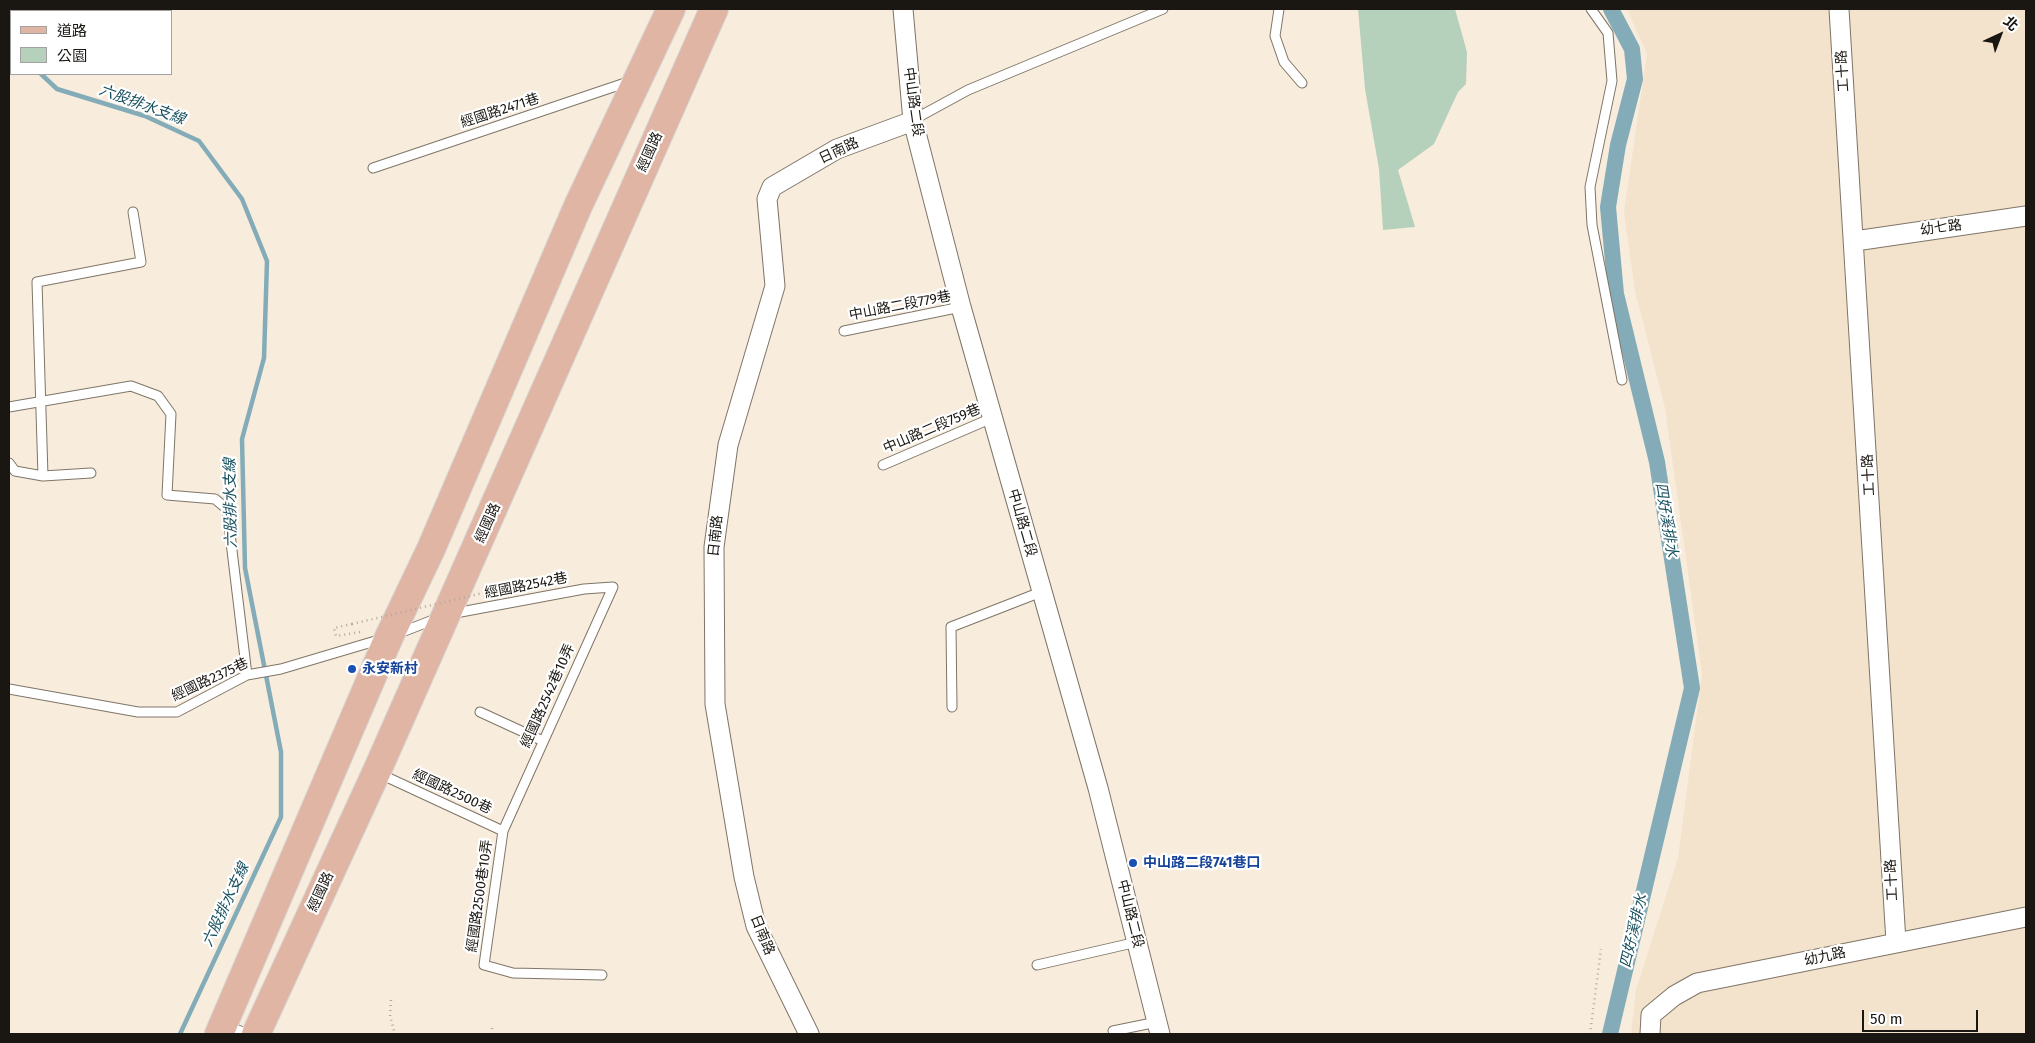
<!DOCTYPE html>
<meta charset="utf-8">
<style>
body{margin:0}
#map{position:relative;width:2035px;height:1043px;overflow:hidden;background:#f8ecdc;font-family:"Fira Sans","Noto Sans TC",sans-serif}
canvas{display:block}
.frame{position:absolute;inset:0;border:10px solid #1a1611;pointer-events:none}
.legend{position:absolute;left:10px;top:10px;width:162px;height:65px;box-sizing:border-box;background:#fff;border:1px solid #a3a2a0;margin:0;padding:6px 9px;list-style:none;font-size:15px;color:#1a1611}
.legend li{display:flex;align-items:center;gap:10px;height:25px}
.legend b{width:25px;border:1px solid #a3a2a0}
.north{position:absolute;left:1975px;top:10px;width:50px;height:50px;-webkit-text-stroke:4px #fff;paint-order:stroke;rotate:43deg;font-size:14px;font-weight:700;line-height:20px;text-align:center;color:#1a1611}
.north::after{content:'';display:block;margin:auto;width:18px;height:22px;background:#1a1611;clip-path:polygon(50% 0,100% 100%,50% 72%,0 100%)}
.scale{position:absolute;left:1862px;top:1010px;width:116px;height:22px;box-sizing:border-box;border:2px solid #1a1611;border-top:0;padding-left:6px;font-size:15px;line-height:18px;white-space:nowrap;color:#1a1611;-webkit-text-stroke:4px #fff;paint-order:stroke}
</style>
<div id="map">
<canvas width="2035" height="1043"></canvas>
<div class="frame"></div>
<ul class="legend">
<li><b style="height:6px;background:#e0b5a4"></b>道路</li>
<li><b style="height:14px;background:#b5d1bc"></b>公園</li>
</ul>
<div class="north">北</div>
<div class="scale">50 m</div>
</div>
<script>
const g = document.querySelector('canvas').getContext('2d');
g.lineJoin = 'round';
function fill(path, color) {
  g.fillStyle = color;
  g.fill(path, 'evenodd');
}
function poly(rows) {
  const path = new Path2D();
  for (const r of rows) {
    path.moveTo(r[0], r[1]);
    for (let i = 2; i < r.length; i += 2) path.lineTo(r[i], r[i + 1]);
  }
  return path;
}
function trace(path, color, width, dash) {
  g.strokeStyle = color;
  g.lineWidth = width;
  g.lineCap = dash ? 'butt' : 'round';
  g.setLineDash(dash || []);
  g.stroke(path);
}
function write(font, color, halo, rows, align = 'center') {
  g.font = font + ' "Fira Sans","Noto Sans TC",sans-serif';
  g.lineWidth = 4.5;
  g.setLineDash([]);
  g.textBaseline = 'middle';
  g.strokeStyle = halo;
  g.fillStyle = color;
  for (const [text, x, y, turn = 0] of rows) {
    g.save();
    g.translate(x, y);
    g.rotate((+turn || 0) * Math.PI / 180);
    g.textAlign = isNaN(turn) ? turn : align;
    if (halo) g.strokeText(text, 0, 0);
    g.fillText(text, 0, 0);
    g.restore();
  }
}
fill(poly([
 [1627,9,2026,9,2026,1034,1631,1034,1636,990,1678,858,1702,674,1665,408,1635,291,1624,212,1647,54]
]), '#f3e3cc');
fill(poly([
 [1358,9,1455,9,1467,52,1466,84,1458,92,1434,144,1398,170,1415,227,1383,230,1379,169,1365,89]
]), '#b5d1bc');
trace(poly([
 [9,43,11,45],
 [41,74,57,89,145,116,199,141,242,199,267,261,264,358,242,439,245,568,281,752,281,817,180,1034]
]), '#83acb8', 4.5);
trace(poly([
 [1610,1034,1692,688,1657,462,1616,294,1608,207,1618,145,1635,79,1632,49,1611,9]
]), '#83acb8', 16);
const lane = poly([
 [1279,9,1275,36,1284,62,1302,83],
 [1591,9,1608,33,1612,81,1590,187,1592,225,1622,380],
 [913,120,968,90,1163,9],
 [373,168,631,81],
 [844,331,961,307],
 [9,407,131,386,158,396,171,414,167,495,215,499,227,509,247,675],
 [9,463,15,471,43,476,91,473],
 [883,465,992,418],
 [43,476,37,282,141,262,133,212],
 [397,634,438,618],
 [9,689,138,712,177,712,247,675,281,669,382,639],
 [952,707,951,627,1041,592],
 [480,712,543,741],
 [378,773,503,831,613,587,584,589,450,614],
 [503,831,484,965,513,973,602,975],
 [1037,965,1137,942],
 [225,1025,248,1034],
 [1113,1031,1157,1022]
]);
const street = poly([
 [903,9,913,121,961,307,1098,788,1160,1034],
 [1839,9,1896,942],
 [1855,241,2026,216],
 [809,1034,756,926,744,877,715,704,714,547,728,445,775,286,767,199,772,187,837,149,913,121],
 [1650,1034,1651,1015,1674,996,1697,983,2026,917]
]);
const primary = poly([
 [219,1034,389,637,431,549,578,206,671,9],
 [256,1034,376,773,714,9]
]);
trace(lane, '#7f7567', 11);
trace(street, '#7f7567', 21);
trace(primary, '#d6d5d4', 30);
trace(poly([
 [483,593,513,588,514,591],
 [352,624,334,628,336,636,360,632],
 [391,1000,390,1016,395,1034],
 [492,1034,492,1026],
 [1590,1034,1601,949]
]), '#b3a99c', 2.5, [1, 4]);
trace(lane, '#fff', 9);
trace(street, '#fff', 19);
trace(primary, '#e0b5a4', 28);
trace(poly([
 [352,624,483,593]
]), '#b3a99c', 2.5, [1, 4]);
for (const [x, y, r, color] of [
 [352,669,5,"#1a4fb4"],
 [1133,863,5,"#1a4fb4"]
]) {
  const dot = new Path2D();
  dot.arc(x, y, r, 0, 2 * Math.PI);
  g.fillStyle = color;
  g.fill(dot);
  trace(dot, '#fff', 2);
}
write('14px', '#1a1611', '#fff', [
 ["工十路",1843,71,-94],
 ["中山路二段",913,102,82],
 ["經國路2471巷",500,111,-18],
 ["日南路",839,151,-25],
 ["經國路",650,152,-66],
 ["幼七路",1941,228,-8],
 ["中山路二段779巷",900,306,-11],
 ["中山路二段759巷",932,429,-23],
 ["工十路",1869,475,-93],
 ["經國路",488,523,-66],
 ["中山路二段",1022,523,74],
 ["日南路",716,536,-84],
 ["經國路2542巷",526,586,-11],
 ["經國路2375巷",210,680,-25],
 ["經國路2542巷10弄",548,696,-66],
 ["經國路2500巷",452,792,25],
 ["工十路",1892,880,-93],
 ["經國路",321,892,-65],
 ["經國路2500巷10弄",480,896,-82],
 ["中山路二段",1130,914,76],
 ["日南路",762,935,68],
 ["幼九路",1825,957,-12]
]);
write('bold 14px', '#164399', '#fff', [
 ["永安新村",362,669],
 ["中山路二段741巷口",1143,863]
], 'left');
write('italic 15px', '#195260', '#fff', [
 ["六股排水支線",142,105,20],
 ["六股排水支線",231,503,-91],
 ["四好溪排水",1666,520,81],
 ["六股排水支線",226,905,-65],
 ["四好溪排水",1634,931,-77]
]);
</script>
